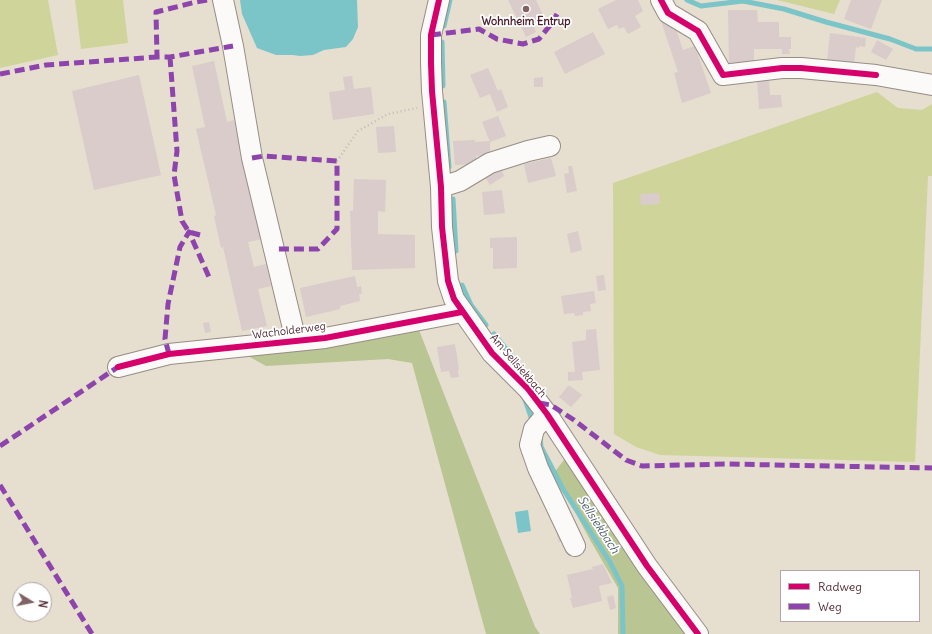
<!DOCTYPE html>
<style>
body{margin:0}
#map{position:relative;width:932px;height:634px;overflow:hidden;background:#e6dece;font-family:Delius,sans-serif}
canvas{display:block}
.legend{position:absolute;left:780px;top:570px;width:140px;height:52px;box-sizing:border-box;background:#fff;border:1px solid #b7a5aa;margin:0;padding:5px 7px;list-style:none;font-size:12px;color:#4a1f2b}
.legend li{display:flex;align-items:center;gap:8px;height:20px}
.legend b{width:20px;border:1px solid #b7a5aa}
.north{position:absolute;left:12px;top:582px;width:40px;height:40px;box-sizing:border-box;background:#fff;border:1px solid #b7a5aa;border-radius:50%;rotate:100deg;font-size:11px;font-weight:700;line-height:16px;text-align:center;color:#4a1f2b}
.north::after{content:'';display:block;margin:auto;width:14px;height:18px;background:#816264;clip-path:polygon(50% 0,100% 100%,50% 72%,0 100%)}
</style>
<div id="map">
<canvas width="932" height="634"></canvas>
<ul class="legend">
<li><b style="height:5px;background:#d6006c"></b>Radweg</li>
<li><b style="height:5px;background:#8e44ad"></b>Weg</li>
</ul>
<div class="north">N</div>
</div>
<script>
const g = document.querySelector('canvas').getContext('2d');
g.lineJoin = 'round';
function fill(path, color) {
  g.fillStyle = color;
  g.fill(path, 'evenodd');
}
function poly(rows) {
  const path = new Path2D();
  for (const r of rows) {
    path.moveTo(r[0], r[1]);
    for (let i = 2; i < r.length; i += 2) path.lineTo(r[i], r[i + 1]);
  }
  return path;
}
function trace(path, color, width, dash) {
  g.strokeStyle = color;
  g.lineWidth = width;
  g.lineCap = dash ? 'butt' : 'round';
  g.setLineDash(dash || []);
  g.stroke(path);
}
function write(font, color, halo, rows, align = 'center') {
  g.font = font + ' Delius,sans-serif';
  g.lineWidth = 3.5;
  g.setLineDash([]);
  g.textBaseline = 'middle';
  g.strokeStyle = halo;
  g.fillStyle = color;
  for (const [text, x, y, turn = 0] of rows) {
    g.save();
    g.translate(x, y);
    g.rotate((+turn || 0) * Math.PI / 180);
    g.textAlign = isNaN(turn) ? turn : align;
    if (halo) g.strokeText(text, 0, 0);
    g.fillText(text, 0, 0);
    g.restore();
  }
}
fill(poly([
 [0,0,48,0,58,55,0,68],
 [75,0,123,0,128,43,81,49],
 [777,0,840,0,834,14],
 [877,92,898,108,922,110,932,104,932,176,928,176,915,462,660,455,636,447,614,434,613,183]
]), '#cfd59a');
fill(poly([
 [419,330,535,627,540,634,486,634,412,363,388,359,266,366,248,356],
 [567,456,690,634,618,634,618,588,589,538,554,473]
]), '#b9c593');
fill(poly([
 [240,0,357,0,358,27,353,39,346,47,324,50,313,55,300,56,293,55,276,55,257,48,242,14],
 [528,510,531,531,518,533,515,512]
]), '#7bc5c9');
trace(poly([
 [687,0,701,6,743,1,784,9,826,22,890,39,916,49,932,49],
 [444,26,450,0],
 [442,42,443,86],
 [444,102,449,167],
 [453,199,456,251],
 [462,285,471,305,486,325],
 [494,334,524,371],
 [524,397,531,417],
 [540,437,541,447,563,489,610,562,622,586,623,634]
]), '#7bc5c9', 5);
fill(poly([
 [508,0,536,0,545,19,533,25,536,32,526,37],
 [616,0,638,0,643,11,635,16,641,27,628,34,624,27,619,29,617,25,608,29,598,9],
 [851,0,882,0,871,29,844,19],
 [728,10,757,10,758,22,779,22,779,37,791,37,791,49,789,49,790,54,782,54,782,49,754,49,754,66,729,66],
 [669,18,673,30,676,29,683,50,695,46,711,93,682,103,674,73,678,72,661,21],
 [593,32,605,54,565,74,554,52],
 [830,33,866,38,865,47,859,46,859,48,856,47,854,65,827,61],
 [877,40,893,49,886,60,871,52],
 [214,61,227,122,234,120,254,207,263,239,248,242,254,267,266,264,271,286,258,289,267,326,242,331,223,247,221,248,214,216,216,215,196,129,205,127,192,66],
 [488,68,498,91,501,89,508,107,497,112,490,94,480,98,470,75],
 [139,75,161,175,94,190,72,91],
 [352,76,354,89,371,87,374,114,333,120,329,92,345,90,343,77],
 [543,77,543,87,534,87,534,78],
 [769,79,770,95,781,95,782,107,759,109,757,80],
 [498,116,506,136,490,142,482,122],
 [394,126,396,152,378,153,376,127],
 [475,140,475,142,490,141,490,155,476,156,476,164,455,165,453,141],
 [551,158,556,176,528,183,524,164],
 [499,164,504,176,490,185,483,174],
 [568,166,572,166,577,191,567,193,564,174,569,173],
 [354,179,386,180,385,212,378,211,378,234,415,235,415,268,352,270,350,211,353,211],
 [502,190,505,213,484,215,482,192],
 [659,193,660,204,641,205,640,194],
 [578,231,582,250,571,253,567,234],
 [517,237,517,268,493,269,493,248,490,248,490,238],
 [604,275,606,290,598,291,596,276],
 [355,276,357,287,361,286,362,294,359,294,360,301,340,306,340,309,306,317,300,288],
 [594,291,596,303,590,304,591,311,583,312,583,315,575,316,574,313,564,314,561,296],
 [209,322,211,332,205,333,203,323],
 [596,329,600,370,582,372,583,380,568,381,568,372,575,372,572,342,586,340,586,330],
 [455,344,459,369,458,370,459,377,451,378,449,371,441,372,437,347],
 [568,386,570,386,582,395,571,407,559,397],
 [555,526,567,540,559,542],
 [603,564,612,583,599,586,602,601,573,608,570,598,572,598,567,575,593,569,592,567],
 [613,595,616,608,610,610,607,597]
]), '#d9cccb');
const minor = poly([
 [223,0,233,46,252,158,296,341],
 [439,0,431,35,431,63,432,91,441,187,442,227,448,281,454,299,492,353,528,389,547,414,647,566,698,634],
 [661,0,668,13,698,31,723,75,782,68,801,68,876,75,932,85],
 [441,187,460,181,490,163,528,151,550,146],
 [118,367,169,354,325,338,462,312],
 [547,414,534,429,530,445,538,468,575,546]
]);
trace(minor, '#978c86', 22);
trace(poly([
 [337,161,358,131,388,114,417,108]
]), '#c2bcba', 2.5, [1, 3]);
trace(minor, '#fbfaf8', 20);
trace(poly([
 [207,0,196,2,156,12,157,57,170,57,233,46],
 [431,35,479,29,497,39,523,44,539,39,552,23,557,14],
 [170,57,177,151,174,175,182,221,189,232,200,235],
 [0,74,46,65,157,57],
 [252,158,264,156,337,161,337,229,318,249,275,249],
 [169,354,165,339,168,304,180,247,189,232,209,277],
 [539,403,551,405,574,420,626,460,642,466,726,464,932,468],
 [0,446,118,367],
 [0,485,92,634]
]), '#8e44ad', 5, [10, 5]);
trace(poly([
 [439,0,431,35,431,63,432,91,441,187,442,227,448,281,454,299,492,353,528,389,547,414,647,566,698,634],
 [661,0,668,13,698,31,723,75,782,68,801,68,876,75],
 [118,367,169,354,325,338,462,312]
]), '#d6006c', 6);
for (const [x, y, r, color] of [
 [526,9,4,"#816264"]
]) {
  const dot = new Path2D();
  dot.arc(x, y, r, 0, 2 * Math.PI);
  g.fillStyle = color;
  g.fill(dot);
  trace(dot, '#fff', 1.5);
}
write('bold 11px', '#4a1f2b', '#fff', [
 ["Wohnheim Entrup",526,22]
]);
write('11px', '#4a1f2b', '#fff', [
 ["Wacholderweg",289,331,-7],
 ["Am Sellsiekbach",518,366,49]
]);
write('italic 12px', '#4b5d69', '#fff', [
 ["Sellsiekbach",598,525,57]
]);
</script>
